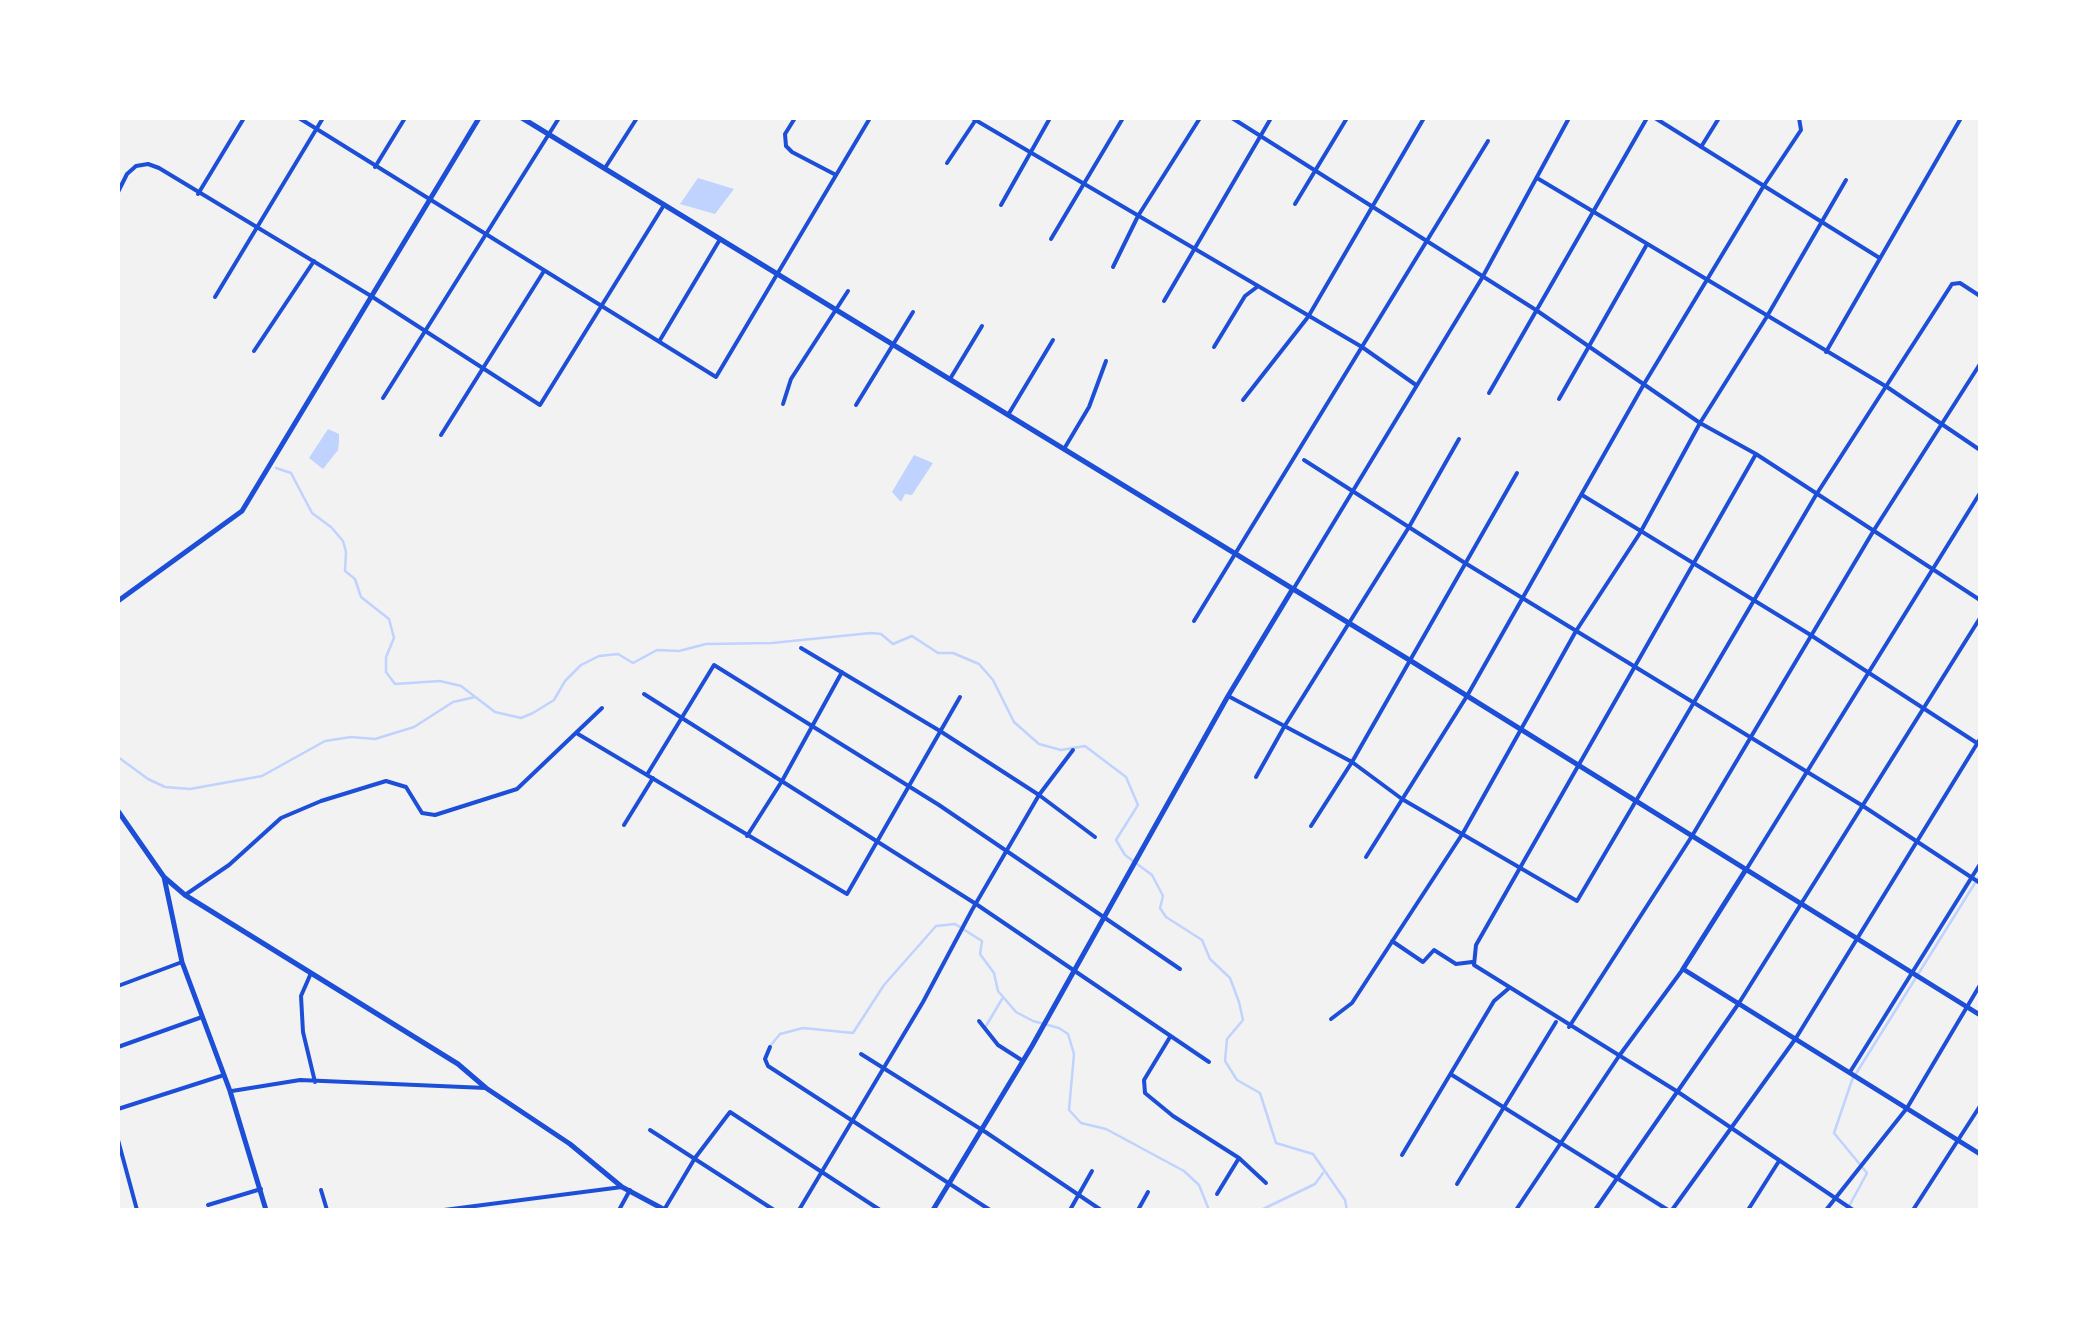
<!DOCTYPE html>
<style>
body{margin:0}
#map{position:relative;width:2098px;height:1328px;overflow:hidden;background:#f2f2f2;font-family:"Varela Round",sans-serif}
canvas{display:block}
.frame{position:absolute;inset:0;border:120px solid #fff;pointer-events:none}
</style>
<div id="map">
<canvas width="2098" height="1328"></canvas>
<div class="frame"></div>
</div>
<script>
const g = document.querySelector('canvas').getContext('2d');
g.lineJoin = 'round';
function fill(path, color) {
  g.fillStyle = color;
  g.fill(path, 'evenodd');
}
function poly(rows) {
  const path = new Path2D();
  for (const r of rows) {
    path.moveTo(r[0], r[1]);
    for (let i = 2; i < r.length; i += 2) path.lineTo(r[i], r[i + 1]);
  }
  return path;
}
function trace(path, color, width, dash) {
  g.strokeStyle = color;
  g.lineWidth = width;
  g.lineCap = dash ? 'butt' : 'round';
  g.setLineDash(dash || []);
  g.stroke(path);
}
fill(poly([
 [698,178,734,189,715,214,680,204],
 [328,429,339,434,339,443,338,450,323,469,309,458],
 [914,455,933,463,912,495,905,494,901,502,892,492]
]), '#bfd3fe');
trace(poly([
 [276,468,291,473,312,513,331,527,343,541,346,552,345,571,355,579,361,597,389,619,394,638,386,657,386,672,395,684,440,681,461,686,495,712,521,718,533,713,554,700,565,681,581,665,599,656,618,654,633,663,657,650,679,651,706,644,772,643,871,633,881,634,893,644,912,636,938,653,953,653,979,664,993,680,1014,722,1039,744,1061,750,1085,746,1126,777,1138,805,1116,840,1125,855,1152,875,1163,896,1160,908,1166,917,1202,940,1210,959,1230,978,1239,1002,1243,1020,1227,1039,1225,1061,1237,1080,1260,1093,1276,1143,1313,1154,1345,1200,1347,1210],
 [118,757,148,779,165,787,190,789,262,776,325,741,351,737,375,739,414,727,453,702,475,697],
 [986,1026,1002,999],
 [771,1045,780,1034,803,1028,853,1033,884,985,936,926,955,924,982,941,980,954,994,973,998,991,1016,1012,1033,1021,1059,1028,1068,1034,1074,1054,1069,1110,1081,1123,1106,1129,1184,1171,1199,1185,1209,1210],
 [1261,1210,1315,1184,1323,1173],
 [1847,1210,1867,1173,1834,1133,1852,1080,1980,875]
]), '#bfd3fe', 2.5);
trace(poly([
 [299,118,716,377,870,118],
 [795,118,785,134,786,146,792,152,836,175],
 [972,118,1362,347,1416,385],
 [1232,118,1536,310,1700,423,1756,454,1980,600],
 [1655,118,1878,257],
 [1701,147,1719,118],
 [947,163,977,118],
 [375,167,405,118],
 [605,168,637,118],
 [1537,178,1887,387,1980,450],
 [118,192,127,174,136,166,148,164,159,168,371,296,540,405,664,205],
 [198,194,244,118],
 [1295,204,1347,118],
 [1001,205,1050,118],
 [1051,239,1123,118],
 [1113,267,1138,216,1200,118],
 [215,297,323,118],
 [1164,301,1271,118],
 [660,340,719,241],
 [1214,347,1245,296,1257,287],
 [254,351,314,261],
 [1826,352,1961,118],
 [950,379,982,326],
 [1489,393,1647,118],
 [383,398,559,118],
 [1559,399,1646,246],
 [1243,400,1308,317,1424,118],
 [783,404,791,379,848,291],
 [856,405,913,312],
 [1008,415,1053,340],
 [441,435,544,271],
 [1064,449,1089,407,1106,361],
 [1756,454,1476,945,1474,965,1678,1092,1853,1210],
 [1304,460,1465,563,1863,806,1980,883],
 [1582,495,1809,634,1980,745],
 [1294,588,1482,278,1569,118],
 [1194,621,1488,141],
 [801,648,940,731,1039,795,1095,837],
 [644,694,976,904,1209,1062],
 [1230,697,1352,762,1402,799,1577,901,1816,495,1952,284,1960,283,1980,296],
 [578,734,847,894,960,697],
 [648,773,714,665,939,805,1180,969],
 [1256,777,1284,727,1409,527,1459,439],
 [624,825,653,778],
 [1311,826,1352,762,1517,473],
 [747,836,782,781,842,672],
 [1366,857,1467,696,1644,384,1763,187,1801,130,1799,118],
 [1746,870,1980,493],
 [185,895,229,865,281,818,321,801,386,781,406,787,422,813,435,815,517,789,602,708],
 [1392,941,1423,962,1434,950,1456,964,1472,962],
 [311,973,301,996,303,1032,315,1082],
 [118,986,182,962],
 [1331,1019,1352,1003,1463,833,1576,631,1640,533,1700,423,1766,318,1846,180],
 [979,1021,998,1045,1023,1061],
 [1569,1027,1692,836,1874,530,1980,364],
 [1170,1037,1144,1080,1145,1093,1173,1116,1239,1158,1266,1183],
 [118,1047,202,1017],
 [770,1047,765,1059,768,1066,990,1210],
 [861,1054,987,1133,1101,1210],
 [1850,1072,1980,864],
 [1452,1075,1668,1210],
 [232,1091,300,1080,486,1088],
 [118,1109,224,1075],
 [650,1130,774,1210],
 [118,1140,137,1210],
 [1402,1155,1494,1001,1508,989],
 [1457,1184,1556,1022],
 [321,1190,327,1210],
 [1217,1194,1239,1158],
 [208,1205,261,1189],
 [444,1210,622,1187],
 [619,1210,630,1190],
 [664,1210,695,1158,730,1112,880,1210],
 [799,1210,923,1002,972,910,1039,795,1073,750],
 [1070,1210,1092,1171],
 [1138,1210,1148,1192],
 [1516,1210,1619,1056,1683,969],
 [1595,1210,1739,1003,1980,618],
 [1672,1210,1796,1038,1980,739],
 [1748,1210,1779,1161],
 [1826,1210,1907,1108,1980,985],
 [1913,1210,1980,1106]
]), '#1d4ed8', 4);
trace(poly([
 [522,118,1411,661,1980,1015],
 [118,601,242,511,479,118],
 [118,811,164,877,182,962,230,1091,266,1210],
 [1745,871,1683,969,1980,1154],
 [164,877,185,895,458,1064,486,1088,570,1144,622,1187,665,1210],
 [933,1210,1032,1046,1228,696,1292,590]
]), '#1d4ed8', 5);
</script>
